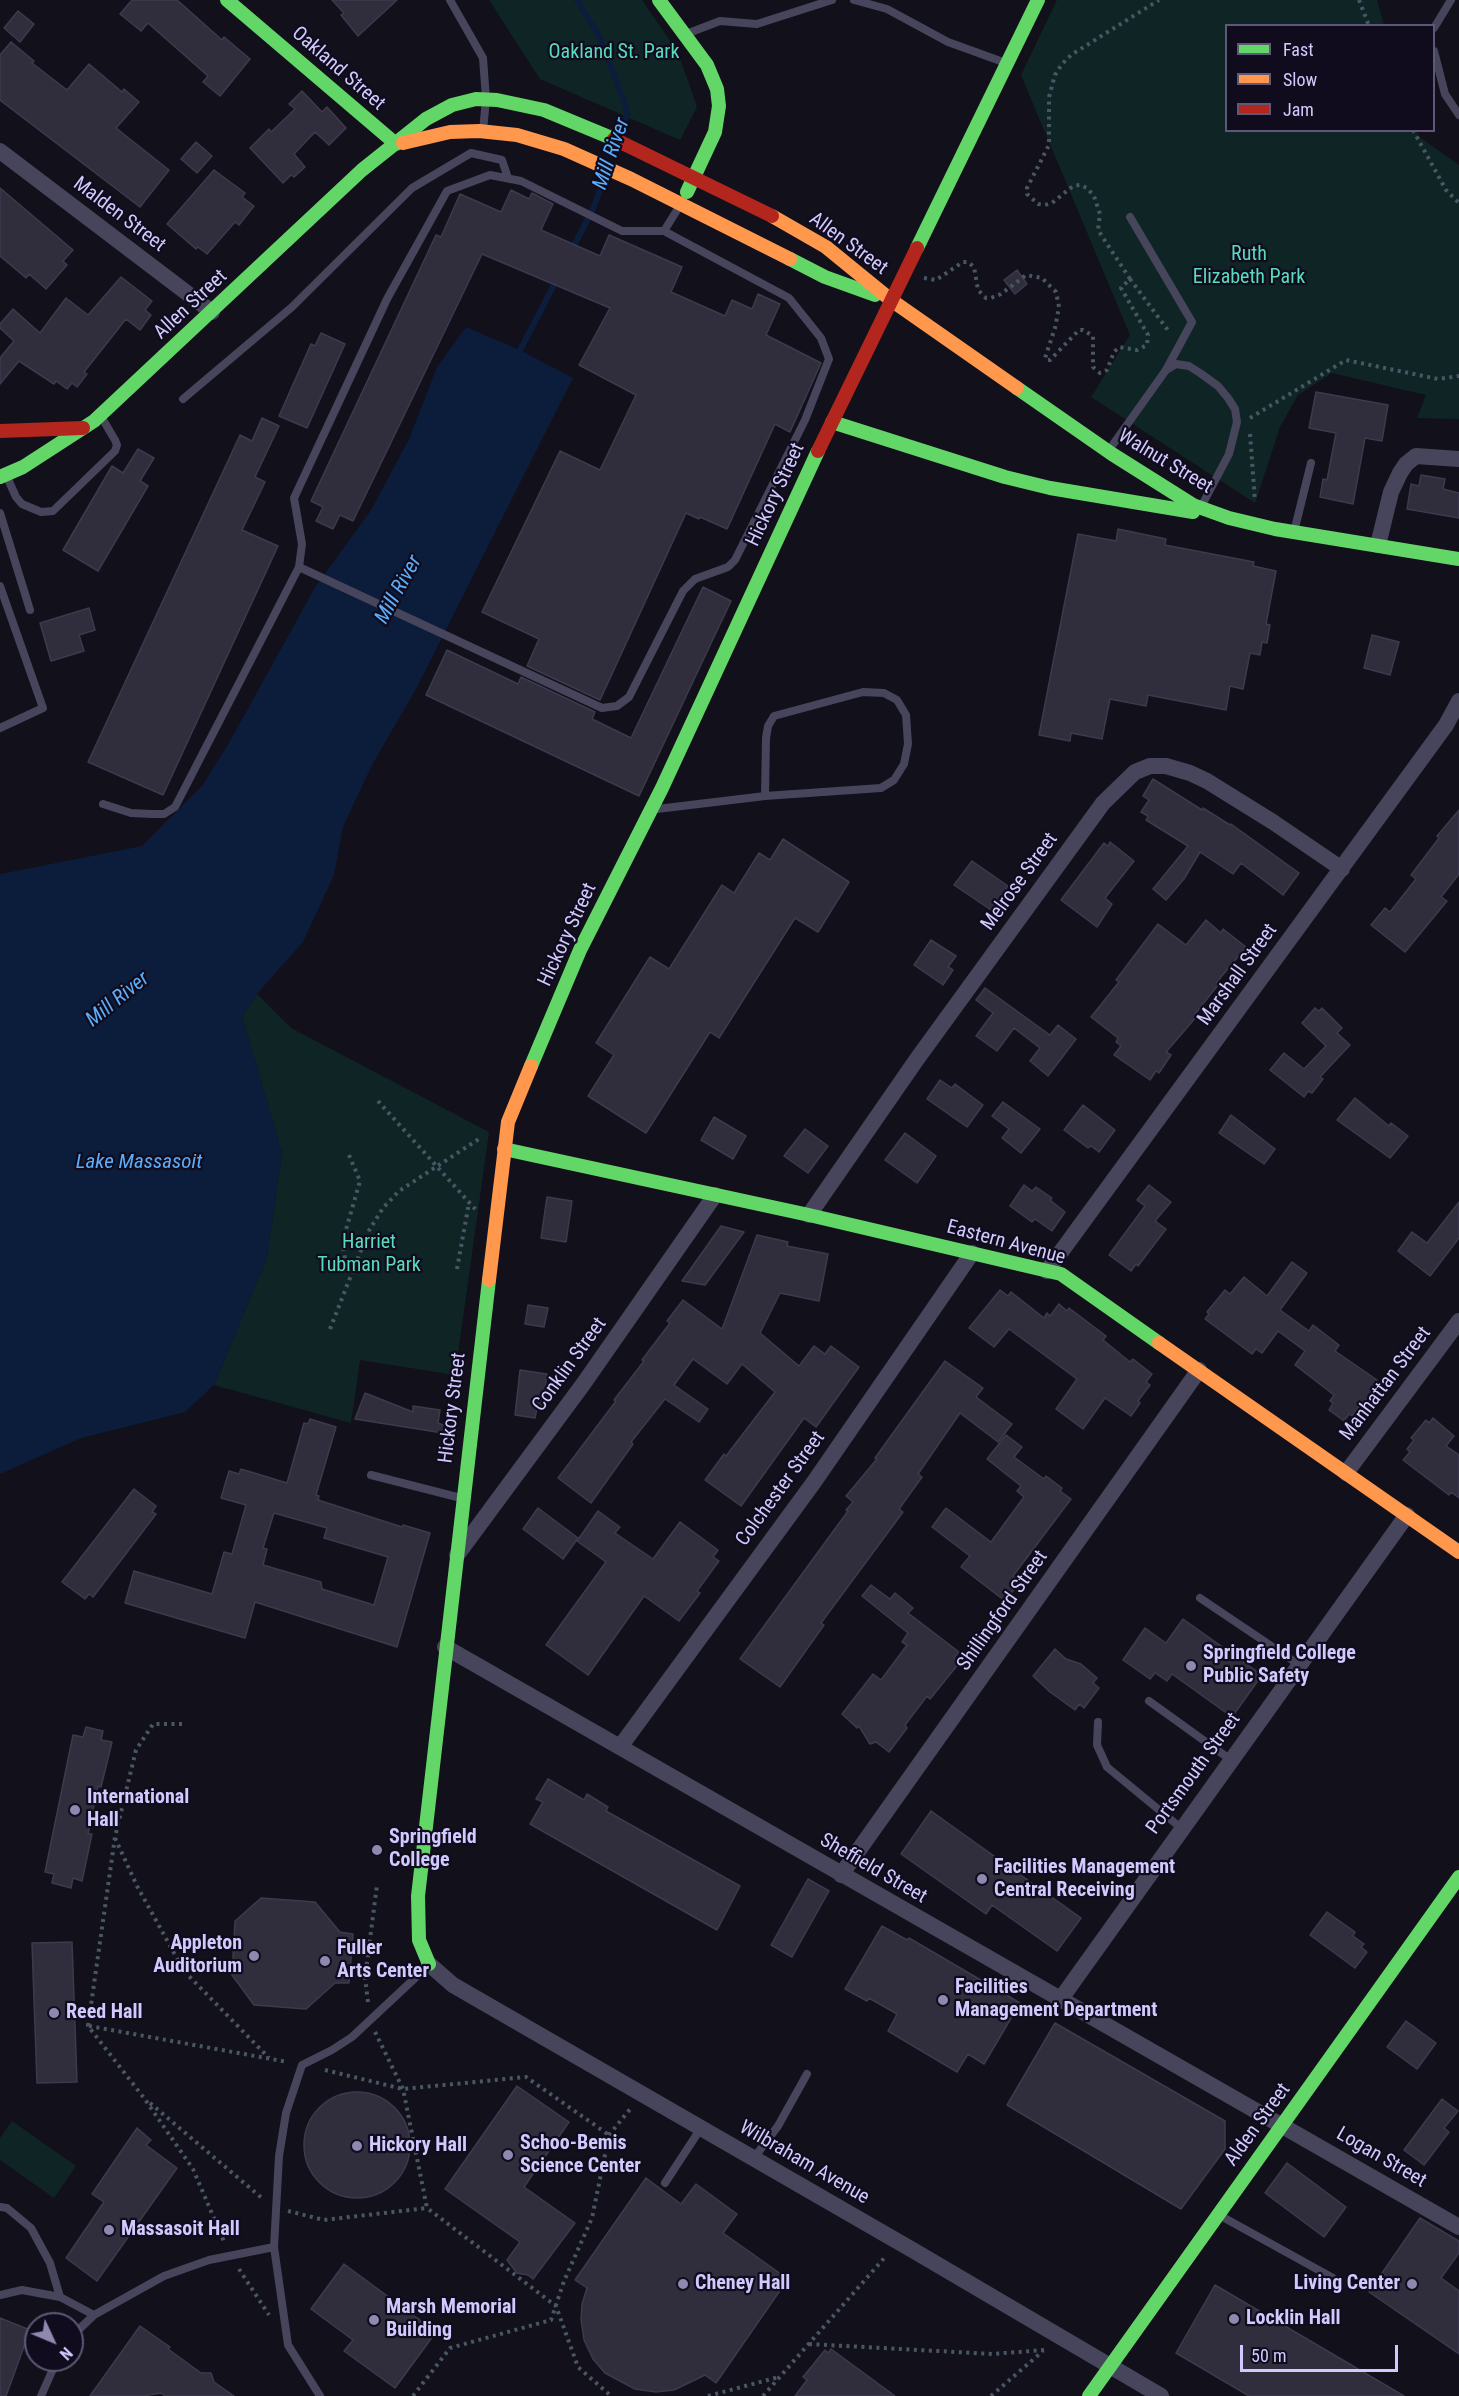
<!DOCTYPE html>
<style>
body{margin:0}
#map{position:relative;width:1459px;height:2396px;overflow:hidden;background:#12101a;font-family:"Roboto Condensed",sans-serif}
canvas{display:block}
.legend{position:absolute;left:1225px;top:24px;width:210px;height:108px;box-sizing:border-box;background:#100c1e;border:2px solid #5d5878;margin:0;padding:8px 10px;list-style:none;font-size:18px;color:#d1cafe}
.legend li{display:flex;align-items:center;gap:12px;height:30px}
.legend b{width:30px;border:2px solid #5d5878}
.north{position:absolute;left:24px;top:2312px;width:60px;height:60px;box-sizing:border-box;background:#100c1e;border:2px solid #5d5878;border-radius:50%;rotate:134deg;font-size:16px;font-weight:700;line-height:24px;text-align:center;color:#d1cafe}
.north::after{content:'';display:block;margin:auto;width:21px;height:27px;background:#8e89ae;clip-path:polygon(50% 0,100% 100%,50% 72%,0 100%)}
.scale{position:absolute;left:1240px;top:2345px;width:158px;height:27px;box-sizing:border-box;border:3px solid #d1cafe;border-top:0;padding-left:8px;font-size:18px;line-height:21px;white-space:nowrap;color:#d1cafe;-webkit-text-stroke:4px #100c1e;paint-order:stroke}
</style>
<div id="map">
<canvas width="1459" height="2396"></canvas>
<ul class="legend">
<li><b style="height:8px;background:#63d668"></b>Fast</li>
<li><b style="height:8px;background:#ff974d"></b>Slow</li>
<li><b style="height:8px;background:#b3261e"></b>Jam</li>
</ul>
<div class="north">N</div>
<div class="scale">50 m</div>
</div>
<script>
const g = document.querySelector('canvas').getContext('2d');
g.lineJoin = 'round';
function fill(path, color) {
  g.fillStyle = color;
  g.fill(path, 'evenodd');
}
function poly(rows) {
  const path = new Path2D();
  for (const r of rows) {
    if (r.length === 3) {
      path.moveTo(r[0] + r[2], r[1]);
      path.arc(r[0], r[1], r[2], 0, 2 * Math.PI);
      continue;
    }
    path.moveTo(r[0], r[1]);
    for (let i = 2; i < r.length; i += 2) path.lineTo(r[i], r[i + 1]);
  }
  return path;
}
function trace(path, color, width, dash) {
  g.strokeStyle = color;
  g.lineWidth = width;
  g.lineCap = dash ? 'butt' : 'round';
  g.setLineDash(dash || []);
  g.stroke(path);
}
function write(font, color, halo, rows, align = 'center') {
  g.font = font + ' "Roboto Condensed",sans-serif';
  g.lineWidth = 4.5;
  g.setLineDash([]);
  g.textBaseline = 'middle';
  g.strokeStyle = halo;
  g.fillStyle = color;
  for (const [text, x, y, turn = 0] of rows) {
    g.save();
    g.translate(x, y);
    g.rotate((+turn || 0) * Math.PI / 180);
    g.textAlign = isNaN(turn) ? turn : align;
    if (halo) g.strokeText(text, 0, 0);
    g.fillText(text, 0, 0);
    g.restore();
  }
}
fill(poly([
 [489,0,642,0,678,52,697,107,680,140,540,79],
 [1057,0,1377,0,1384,25,1226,26,1226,130,1417,131,1418,136,1459,165,1459,419,1417,418,1426,395,1332,373,1298,395,1280,427,1255,503,1091,397,1130,335,1021,75],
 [257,994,291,1028,489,1132,455,1375,360,1360,351,1423,214,1385,267,1258,282,1153,242,1016],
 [12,2121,76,2166,54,2198,0,2160,0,2138]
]), '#0f2525');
fill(poly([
 [466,327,520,350,573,378,416,689,372,765,343,827,334,875,303,942,257,994,242,1016,282,1153,267,1258,214,1385,185,1412,81,1438,0,1474,0,874,142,846,202,786,230,741,314,589,371,510,409,439,437,367]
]), '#0c1c3b');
trace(poly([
 [577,0,600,38,628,112,620,135],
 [571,251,593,209,606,173],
 [516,358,557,279]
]), '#0c1c3b', 6);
const building = poly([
 [132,0,177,0,222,40,224,37,250,59,220,96,203,82,208,76,148,23,141,31,120,14,132,0],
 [332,0,397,0,358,36,341,15,344,13,332,0],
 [18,11,34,24,20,42,4,28,18,11],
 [11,42,34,61,32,63,67,90,89,64,122,92,124,89,139,102,116,128,169,170,140,207,0,100,0,55,11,42],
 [302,91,322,112,327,107,346,128,329,145,315,132,294,154,305,167,294,177,291,175,283,183,250,148,269,129,271,132,295,109,289,104,302,91],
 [196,142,212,156,197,173,181,159,196,142],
 [214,170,245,193,242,197,254,206,239,225,235,222,207,254,198,247,196,249,167,224,214,170],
 [0,188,73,250,63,261,67,265,46,289,29,274,26,278,0,256,0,188],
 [511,190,529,199,532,193,553,204,541,230,600,256,609,235,682,267,671,292,725,316,732,300,752,309,758,294,780,304,766,335,821,363,790,432,775,424,727,529,700,517,699,519,686,513,600,700,527,666,539,639,482,612,560,451,600,470,636,395,579,365,610,308,482,254,353,521,340,515,333,529,316,521,323,507,311,501,436,235,441,237,460,194,501,212,511,190],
 [1017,270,1027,284,1015,294,1004,280,1017,270],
 [121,277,152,301,145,310,151,315,140,330,126,319,84,372,87,374,77,387,72,383,67,389,56,381,54,384,19,361,0,384,0,358,14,341,0,328,0,324,13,309,40,333,66,298,88,315,121,277],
 [321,333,345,344,307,428,279,416,311,344,315,346,321,333],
 [1316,392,1388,405,1382,441,1365,438,1353,504,1320,497,1323,479,1327,480,1336,433,1309,428,1316,392],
 [262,418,279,426,255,477,265,482,242,530,278,546,163,795,88,762,240,435,252,441,262,418],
 [138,449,154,458,140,481,148,486,98,571,63,550,112,466,123,473,138,449],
 [1421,475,1445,479,1443,489,1459,493,1459,518,1407,509,1411,484,1419,486,1421,475],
 [1118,529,1166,539,1165,545,1254,562,1253,566,1276,571,1266,624,1270,625,1267,643,1262,642,1260,655,1250,653,1243,689,1230,686,1226,710,1148,695,1146,706,1110,699,1102,739,1071,733,1070,741,1039,735,1078,534,1116,541,1118,529],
 [703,587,731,601,639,796,426,695,447,650,518,684,521,677,595,712,592,719,631,738,703,587],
 [89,608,95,630,79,635,84,651,51,661,40,623,89,608],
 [1372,635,1399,642,1390,675,1364,668,1372,635],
 [1153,779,1202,810,1203,808,1230,825,1231,824,1299,873,1283,895,1241,863,1233,874,1200,852,1184,879,1166,900,1153,889,1188,846,1146,820,1148,816,1141,812,1149,800,1143,796,1153,779],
 [1459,810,1459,874,1441,897,1447,901,1405,952,1371,925,1385,908,1390,912,1416,879,1411,875,1439,838,1437,836,1459,810],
 [783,839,849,882,818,932,795,918,719,1038,710,1032,646,1133,588,1096,614,1055,596,1043,650,957,669,969,722,885,734,893,759,853,770,860,783,839],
 [1110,842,1134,861,1105,898,1112,904,1097,927,1061,900,1104,843,1108,846,1110,842],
 [972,861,1008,886,1004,892,1009,896,997,914,954,885,972,861],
 [1206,920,1221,933,1223,929,1246,947,1216,983,1218,985,1195,1014,1197,1016,1166,1052,1171,1055,1159,1073,1156,1071,1150,1080,1114,1055,1121,1046,1116,1042,1118,1038,1091,1017,1119,982,1116,980,1158,924,1186,945,1206,920],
 [931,940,956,956,948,967,953,970,943,985,914,965,931,940],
 [985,988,1050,1035,1058,1025,1076,1039,1048,1076,1030,1061,1040,1048,1014,1028,997,1051,976,1036,993,1013,976,1000,985,988],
 [1315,1008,1319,1011,1322,1008,1342,1028,1337,1033,1350,1045,1320,1077,1323,1079,1312,1093,1308,1091,1304,1097,1270,1070,1284,1053,1304,1069,1326,1046,1302,1023,1315,1008],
 [940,1080,952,1088,955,1084,983,1105,967,1127,927,1099,940,1080],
 [1355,1098,1389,1126,1391,1123,1408,1136,1390,1158,1337,1120,1355,1098],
 [1003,1102,1040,1129,1021,1153,1002,1138,1009,1129,992,1116,1003,1102],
 [1083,1105,1115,1130,1099,1152,1091,1146,1088,1148,1064,1130,1083,1105],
 [1231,1115,1275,1149,1264,1164,1219,1133,1231,1115],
 [714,1117,746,1136,733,1159,701,1140,714,1117],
 [805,1129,828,1146,808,1173,784,1156,805,1129],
 [905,1133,936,1156,917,1183,885,1160,905,1133],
 [1024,1185,1032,1191,1036,1187,1052,1198,1050,1200,1065,1212,1052,1231,1035,1219,1032,1222,1010,1206,1024,1185],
 [1149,1185,1171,1202,1155,1221,1166,1229,1138,1266,1136,1264,1131,1271,1109,1255,1145,1206,1137,1200,1149,1185],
 [547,1197,572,1201,566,1242,541,1238,547,1197],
 [1459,1202,1459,1238,1430,1276,1398,1251,1412,1232,1427,1243,1459,1202],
 [721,1226,744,1232,705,1285,682,1281,721,1226],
 [757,1235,788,1242,787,1246,828,1254,819,1301,780,1293,760,1333,799,1366,814,1346,825,1354,831,1346,859,1367,816,1427,804,1418,741,1506,705,1480,724,1454,726,1456,775,1392,742,1364,727,1384,693,1359,674,1385,708,1409,699,1422,665,1399,631,1442,633,1444,591,1503,558,1478,616,1401,614,1400,644,1361,642,1360,670,1323,667,1321,683,1300,722,1329,757,1235],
 [1292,1262,1307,1273,1280,1310,1309,1331,1313,1325,1339,1345,1335,1351,1377,1380,1371,1390,1374,1392,1364,1407,1360,1405,1352,1416,1349,1414,1344,1421,1329,1410,1333,1403,1330,1401,1334,1395,1295,1365,1305,1351,1278,1331,1262,1353,1256,1349,1252,1354,1205,1319,1209,1314,1207,1312,1225,1290,1230,1294,1244,1277,1267,1296,1292,1262],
 [1000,1290,1008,1296,1011,1292,1044,1318,1047,1313,1050,1316,1059,1304,1067,1311,1069,1308,1106,1336,1103,1340,1130,1362,1133,1359,1152,1374,1146,1382,1150,1385,1138,1401,1140,1403,1131,1416,1105,1398,1083,1429,1056,1409,1077,1379,1009,1329,994,1347,969,1328,1000,1290],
 [528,1305,548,1308,544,1327,525,1324,528,1305],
 [945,1361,983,1388,976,1397,1012,1424,998,1442,960,1413,918,1474,922,1477,899,1509,903,1512,821,1623,824,1625,780,1687,740,1659,848,1511,846,1510,853,1502,846,1496,877,1459,875,1458,945,1361],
 [520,1370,547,1374,542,1409,537,1408,535,1418,515,1415,520,1370],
 [365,1393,413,1412,413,1406,440,1410,438,1423,450,1428,449,1434,355,1419,365,1393],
 [1433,1418,1454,1436,1446,1446,1459,1455,1459,1498,1451,1492,1449,1495,1403,1460,1410,1452,1407,1449,1414,1440,1411,1438,1426,1420,1429,1423,1433,1418],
 [310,1419,336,1427,316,1495,319,1496,318,1500,402,1527,403,1525,430,1533,397,1647,255,1602,245,1638,125,1603,134,1571,212,1594,224,1552,232,1554,246,1505,221,1498,229,1471,239,1474,241,1469,287,1483,304,1423,308,1424,310,1419],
 [274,1513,327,1528,324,1538,388,1557,374,1605,322,1589,321,1582,263,1565,267,1549,263,1548,274,1513],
 [1006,1435,1022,1447,1014,1457,1044,1479,1046,1476,1062,1488,1060,1491,1071,1499,1013,1576,1020,1582,1005,1601,961,1567,970,1556,932,1527,946,1508,991,1542,1024,1497,1017,1491,1021,1486,987,1459,1006,1435],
 [134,1489,156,1506,152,1512,156,1514,93,1597,89,1594,85,1599,62,1582,134,1489],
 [538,1508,578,1538,563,1559,523,1529,538,1508],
 [598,1511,620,1527,615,1533,653,1559,680,1522,718,1550,713,1557,719,1561,697,1591,700,1593,679,1621,644,1596,588,1675,546,1645,606,1562,577,1541,598,1511],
 [871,1585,890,1599,895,1593,913,1608,908,1613,959,1652,954,1658,960,1662,930,1699,927,1696,905,1725,907,1728,889,1752,876,1742,870,1744,859,1726,857,1728,842,1714,873,1674,881,1680,907,1645,902,1642,908,1633,862,1596,871,1585],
 [1183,1619,1262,1675,1232,1717,1172,1674,1167,1681,1155,1673,1150,1679,1123,1660,1145,1628,1166,1643,1183,1619],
 [1055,1649,1066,1659,1081,1664,1097,1678,1093,1683,1099,1688,1084,1708,1079,1704,1075,1710,1050,1692,1033,1676,1055,1649],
 [86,1727,103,1731,101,1740,112,1742,101,1787,98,1786,88,1834,92,1834,82,1881,73,1878,71,1888,52,1883,54,1874,45,1872,73,1735,83,1737,86,1727],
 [548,1779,584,1800,587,1794,608,1807,606,1811,740,1886,717,1930,530,1824,543,1802,536,1799,548,1779],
 [931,1811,1081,1918,1057,1951,992,1905,986,1914,901,1854,931,1811],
 [808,1879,829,1891,792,1957,771,1945,808,1879],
 [261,1898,315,1902,340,1932,353,1934,349,1983,335,1983,306,2009,254,2005,232,1975,235,1921,261,1898],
 [1327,1912,1355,1932,1353,1936,1364,1944,1361,1947,1367,1952,1355,1968,1310,1935,1327,1912],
 [882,1926,907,1940,909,1938,1020,2003,984,2064,968,2054,957,2072,888,2031,897,2014,869,1998,867,2001,845,1989,882,1926],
 [72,1942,77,2082,37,2083,32,1943,72,1942],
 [1406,2021,1436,2043,1417,2069,1387,2047,1406,2021],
 [1055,2023,1225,2121,1225,2149,1181,2209,1007,2105,1055,2023],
 [517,2086,569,2122,524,2187,575,2223,533,2279,528,2275,517,2273,507,2260,520,2242,445,2189,517,2086],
 [357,2145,53],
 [1442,2099,1458,2111,1444,2128,1449,2132,1424,2165,1404,2150,1442,2099],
 [137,2128,151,2140,146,2145,177,2168,97,2281,66,2258,104,2202,92,2194,137,2128],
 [1287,2163,1346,2207,1324,2237,1265,2193,1287,2163],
 [646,2178,681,2204,696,2184,737,2214,723,2233,788,2279,716,2383,705,2375,674,2390,656,2392,635,2389,605,2373,593,2359,584,2340,581,2319,582,2304,587,2288,575,2280,646,2178],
 [1420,2218,1459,2241,1459,2253,1441,2278,1459,2291,1459,2354,1369,2292,1420,2218],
 [344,2264,436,2332,395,2388,344,2351,353,2340,311,2309,344,2264],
 [1215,2285,1404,2396,1249,2396,1176,2353,1215,2285],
 [0,2318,30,2330,6,2396,0,2396,0,2318],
 [140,2326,170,2347,168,2349,201,2373,211,2373,214,2382,234,2396,165,2396,161,2393,143,2396,90,2396,140,2326],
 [831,2349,895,2396,795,2396,807,2380,803,2377,825,2350,828,2353,831,2349]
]);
fill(building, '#302d3c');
trace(building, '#3e3a4e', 1.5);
trace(poly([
 [1359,0,1369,26],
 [1413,130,1446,190,1459,203],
 [924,278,936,280,963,262,968,262,974,267,978,290,986,298,991,298,1001,294,1026,275,1042,278,1056,292,1059,307,1055,328,1045,358,1047,360,1050,360,1079,330,1083,330,1093,336,1093,367,1100,373,1107,370,1114,352,1119,347,1137,350,1147,345,1148,335,1121,288,1130,279,1098,230,1100,214,1094,196,1087,188,1080,185,1073,186,1052,203,1045,205,1038,204,1027,194,1027,188,1049,145,1049,97,1055,75,1062,64,1071,55,1159,0],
 [1130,279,1170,333],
 [1250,418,1346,360,1438,379,1459,376],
 [1250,434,1255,501],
 [378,1101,476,1210],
 [349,1155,360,1181,345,1233,343,1246,345,1259,352,1271],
 [457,1269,469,1203],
 [330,1329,368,1232,383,1208,399,1191,482,1137],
 [182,1724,153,1724,136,1750,115,1837,88,2026,144,2098,193,2169,225,2244],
 [115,1838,137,1886,184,1971,269,2058],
 [368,2002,365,1978,377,1885],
 [89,2026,288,2062],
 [375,2032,403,2089,427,2208,556,2306,578,2367,611,2396],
 [325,2070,403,2089,526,2077,609,2135],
 [150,2103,263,2199],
 [288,2211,324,2220,427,2208],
 [239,2269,269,2315],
 [809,2344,992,2354,1044,2350],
 [413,2396,450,2348,551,2320,564,2281,592,2218,609,2135,631,2108],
 [708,2396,779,2377],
 [763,2396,886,2256],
 [991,2396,1043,2351]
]), '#495765', 4, [3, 4.5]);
trace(poly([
 [450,0,483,58,486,99,483,131],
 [854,0,887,9,948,42,1006,63],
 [1434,28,1451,0],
 [686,34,720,21,757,24,832,0],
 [1434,51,1445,94,1459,115],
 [1130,217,1192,322,1166,370],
 [183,399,292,307,412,188,471,153,502,160,508,178],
 [1109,450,1166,370,1176,364,1189,366,1200,373,1218,386,1228,398,1235,409,1237,422,1229,454,1201,507],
 [7,477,16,497,22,504,41,512,53,511,115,451,117,445,115,440,102,418],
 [0,513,30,610],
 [1294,532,1311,463],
 [299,567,602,708,617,706,629,697,683,591,695,579,728,567,735,560,805,420,829,359,821,338,789,298,664,231],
 [0,586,43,708,0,728],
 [103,804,131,813,152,814,164,814,175,807,299,567,302,544,294,498,387,299,447,191,490,175,521,181,622,231,664,231,679,207],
 [657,809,765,796,881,788,894,780,904,764,908,744,906,715,897,700,884,693,863,692,774,716,768,726,766,738,765,796],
 [371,1475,461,1498],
 [1200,1598,1298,1664],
 [1149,1701,1231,1760],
 [1098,1722,1097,1745,1107,1767,1181,1828],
 [754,2158,778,2126,807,2074],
 [665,2183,701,2128],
 [0,2207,7,2208,31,2228,50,2263,60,2297],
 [1219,2215,1333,2278],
 [0,2295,22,2290,60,2297,94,2315],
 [72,2336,94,2315,164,2276,209,2260,274,2247],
 [41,2396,57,2360],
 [320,2396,288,2345,274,2247,279,2156,286,2113,302,2065,332,2050,352,2037,429,1965]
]), '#46455b', 8);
trace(poly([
 [0,151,212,312],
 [1378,545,1391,492,1400,473,1406,464,1416,456,1459,459],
 [809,1215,917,1059,1103,803,1135,772,1150,766,1166,766,1190,773,1207,781,1273,822,1342,869],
 [1047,1271,1446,725,1459,701],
 [1346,1473,1459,1321],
 [457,1555,584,1383,715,1195],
 [445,1647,1459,2227],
 [620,1747,814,1482,972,1253],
 [841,1875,1199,1370],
 [429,1964,453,1985,916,2252,1161,2396],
 [1060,2000,1407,1515]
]), '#46455b', 16);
trace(poly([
 [227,0,396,144],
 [659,0,707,65,717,89,719,106,715,132,687,192],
 [917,248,1038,0],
 [790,259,825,277,875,295],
 [1017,388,1112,454,1193,505,1229,518,1275,529,1459,559],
 [832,422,1005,477,1050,488,1193,512],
 [0,477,23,467,94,421,362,170,426,119,452,105,476,99,497,100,544,110,614,139],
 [531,1066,580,950,662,788,818,451],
 [504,1149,809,1215,1061,1274,1159,1343],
 [429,1964,419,1940,418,1896,489,1280],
 [1089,2396,1459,1877]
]), '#63d668', 14);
trace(poly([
 [403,143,450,132,479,131,517,135,564,149,631,179,790,259],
 [772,216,826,247,891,300,1017,388],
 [489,1280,508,1122,531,1066],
 [1159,1343,1459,1552]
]), '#ff974d', 14);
trace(poly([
 [614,139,772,216],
 [0,431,83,428],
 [818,451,917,248]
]), '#b3261e', 14);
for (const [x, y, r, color] of [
 [1191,1666,6,"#8e89ae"],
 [75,1810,6,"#8e89ae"],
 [377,1850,6,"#8e89ae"],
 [982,1879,6,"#8e89ae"],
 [254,1956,6,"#8e89ae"],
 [325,1961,6,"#8e89ae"],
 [943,2000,6,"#8e89ae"],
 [54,2013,6,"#8e89ae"],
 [357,2146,6,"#8e89ae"],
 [508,2155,6,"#8e89ae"],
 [109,2230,6,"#8e89ae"],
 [683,2284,6,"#8e89ae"],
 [1412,2284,6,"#8e89ae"],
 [1234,2319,6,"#8e89ae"],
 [374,2320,6,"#8e89ae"]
]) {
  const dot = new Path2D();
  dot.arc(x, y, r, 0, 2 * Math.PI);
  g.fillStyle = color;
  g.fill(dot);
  trace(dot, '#100c1e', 2);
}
write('20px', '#58dcbd', '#100c1e', [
 ["Oakland St. Park",614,53],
 ["Ruth",1249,255],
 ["Elizabeth Park",1249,278],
 ["Harriet",369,1243],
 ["Tubman Park",369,1266]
]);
write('20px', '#d1cafe', '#100c1e', [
 ["Oakland Street",338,69,41],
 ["Malden Street",119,215,37],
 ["Allen Street",848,244,36],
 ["Allen Street",191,305,-43],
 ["Walnut Street",1165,462,31],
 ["Hickory Street",776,495,-65],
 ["Melrose Street",1020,882,-54],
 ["Hickory Street",568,935,-65],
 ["Marshall Street",1238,975,-54],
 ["Eastern Avenue",1006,1243,15],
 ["Conklin Street",570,1365,-54],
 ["Manhattan Street",1386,1384,-53],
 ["Hickory Street",453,1408,-83],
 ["Colchester Street",781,1489,-54],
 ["Shillingford Street",1003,1611,-55],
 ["Portsmouth Street",1194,1774,-54],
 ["Sheffield Street",873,1869,30],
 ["Alden Street",1258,2125,-54],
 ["Logan Street",1381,2158,30],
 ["Wilbraham Avenue",804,2163,30]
]);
write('bold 20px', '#d1cafe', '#100c1e', [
 ["Springfield College",1203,1654],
 ["Public Safety",1203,1677],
 ["International",87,1798],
 ["Hall",87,1821],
 ["Springfield",389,1838],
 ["College",389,1861],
 ["Facilities Management",994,1868],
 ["Central Receiving",994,1891],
 ["Appleton",242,1944,"right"],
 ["Auditorium",242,1967,"right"],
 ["Fuller",337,1949],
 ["Arts Center",337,1972],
 ["Facilities",955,1988],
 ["Management Department",955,2011],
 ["Reed Hall",66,2013],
 ["Schoo-Bemis",520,2144],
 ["Science Center",520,2167],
 ["Hickory Hall",369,2146],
 ["Massasoit Hall",121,2230],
 ["Cheney Hall",695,2284],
 ["Living Center",1400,2284,"right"],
 ["Marsh Memorial",386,2308],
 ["Building",386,2331],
 ["Locklin Hall",1246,2319]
], 'left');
write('italic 21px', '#5aaefc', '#100c1e', [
 ["Mill River",612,154,-71],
 ["Mill River",399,590,-61],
 ["Mill River",118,1000,-39],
 ["Lake Massasoit",139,1163]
]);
</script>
